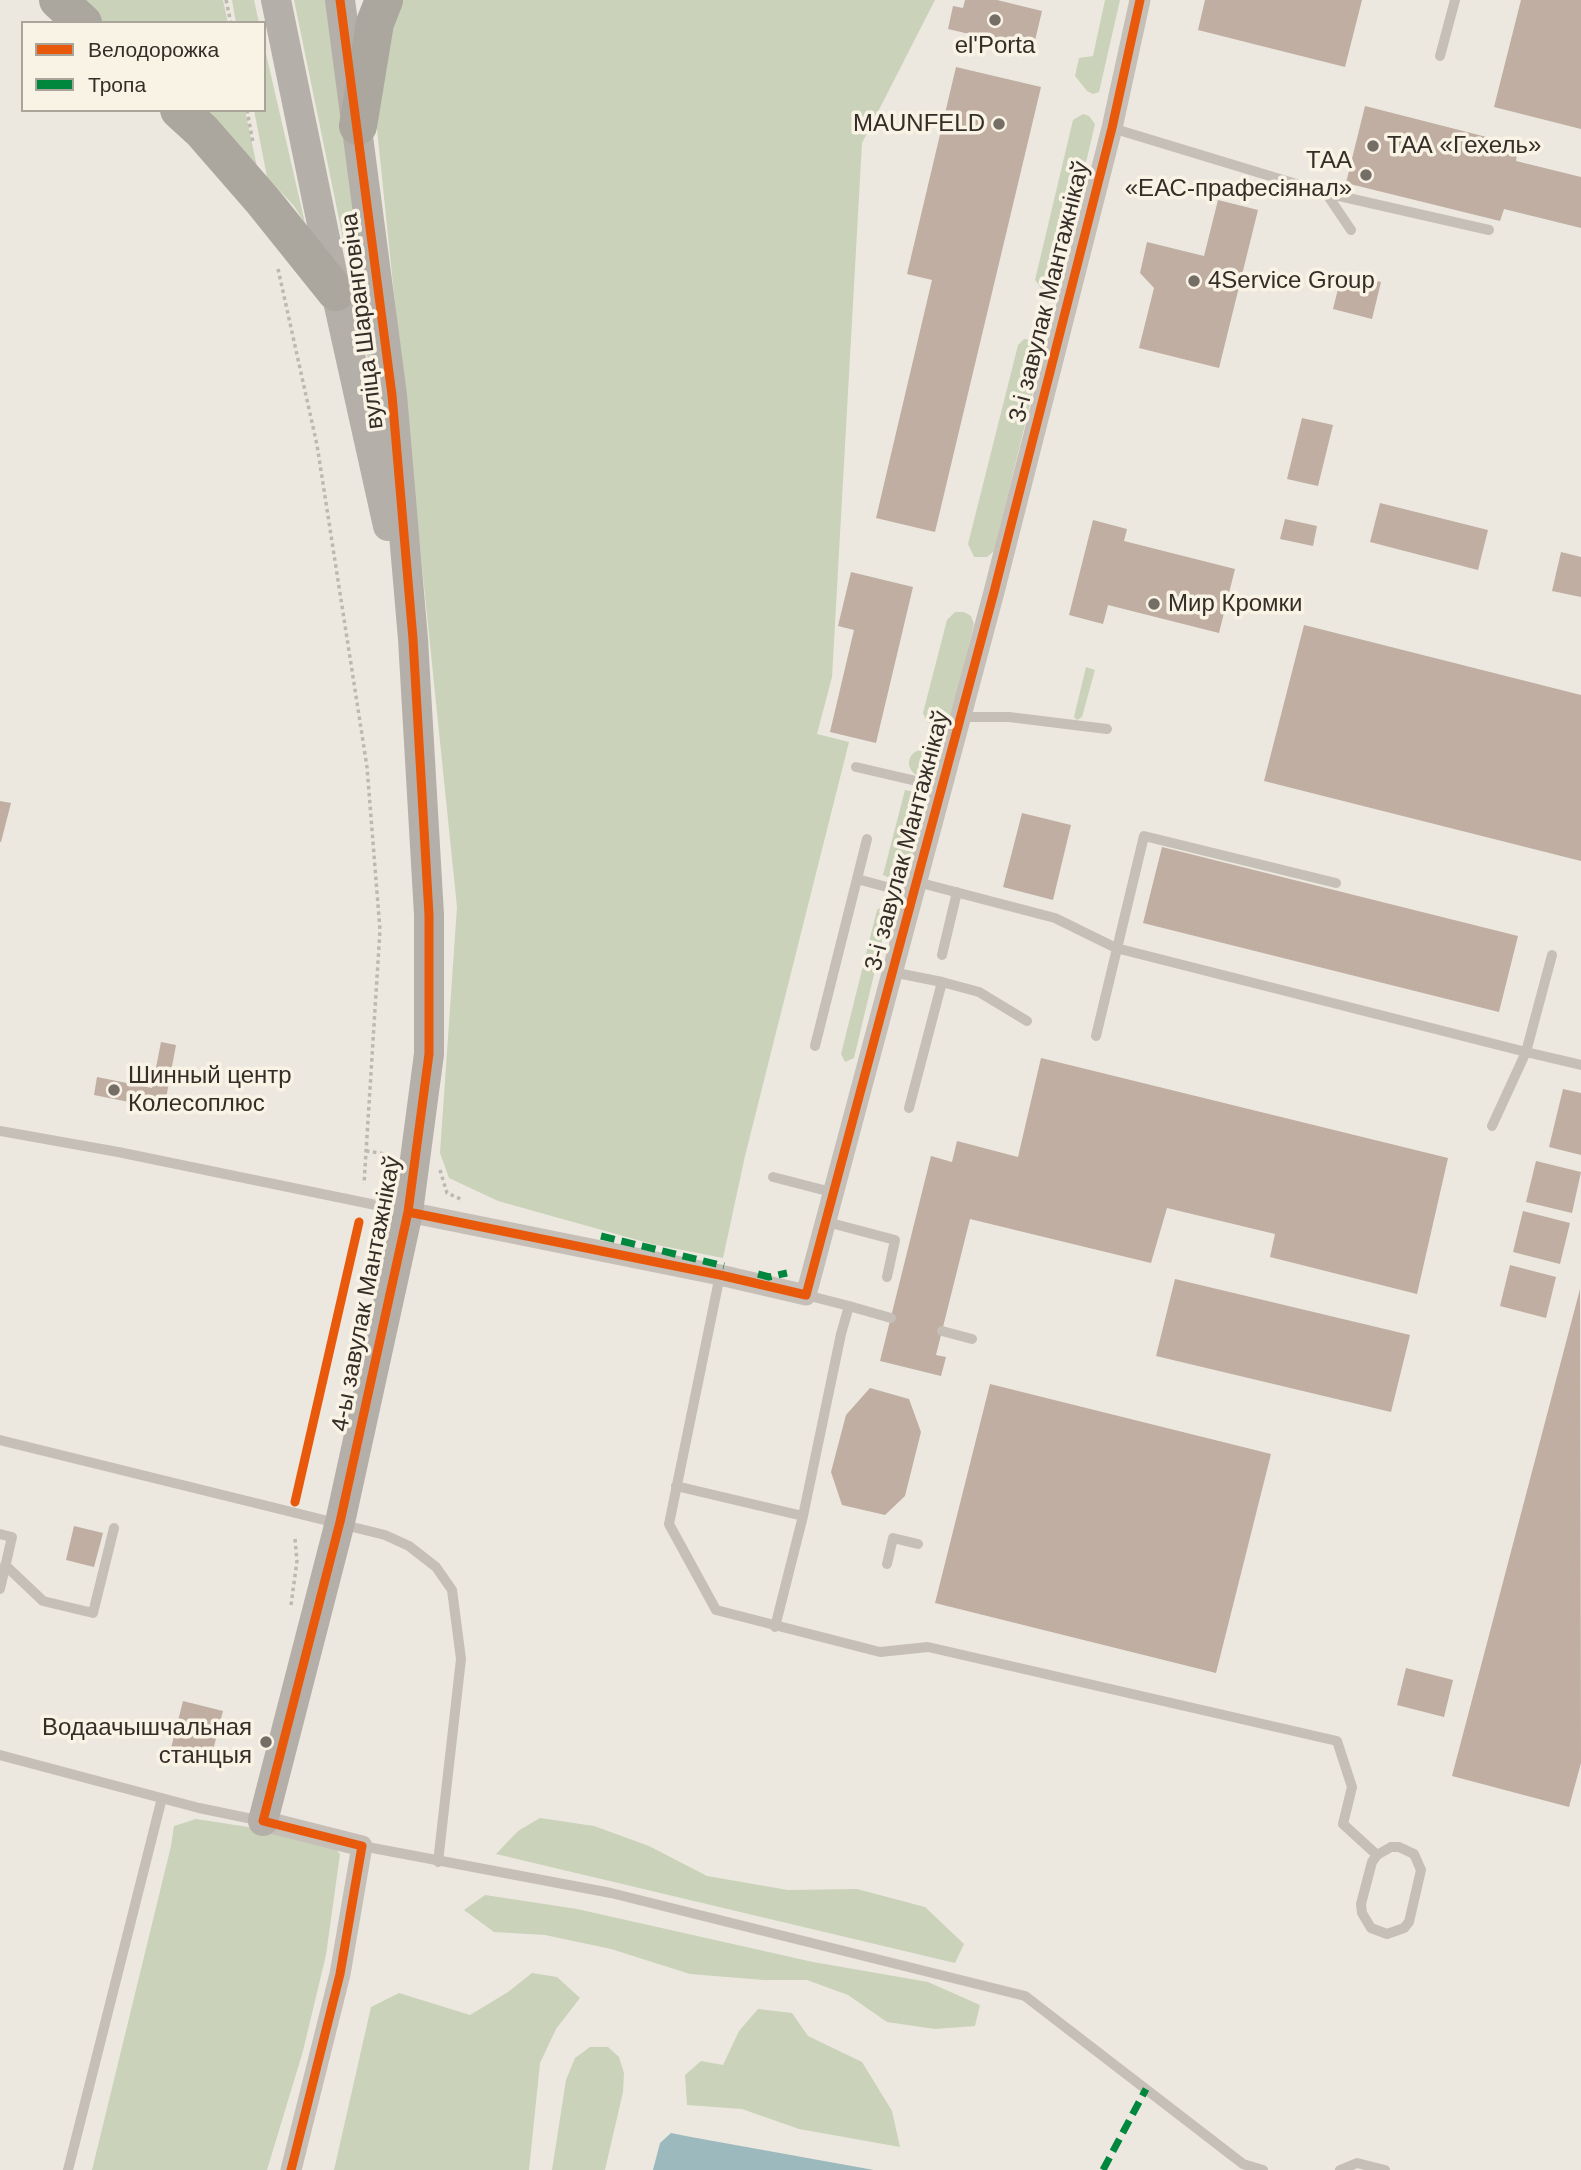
<!DOCTYPE html>
<meta charset="utf-8">
<style>
body{margin:0}
#map{position:relative;width:1581px;height:2170px;overflow:hidden;background:#ece8df;font-family:Arial,sans-serif}
canvas{display:block}
.legend{position:absolute;left:21px;top:21px;width:245px;height:91px;box-sizing:border-box;background:#f9f3e6;border:2px solid #aba49a;margin:0;padding:9px 12px;list-style:none;font-size:21px;color:#352d27}
.legend li{display:flex;align-items:center;gap:14px;height:35px}
.legend b{width:35px;border:2px solid #aba49a}
</style>
<div id="map">
<canvas width="1581" height="2170"></canvas>
<ul class="legend">
<li><b style="height:9px;background:#e8590c"></b>Велодорожка</li>
<li><b style="height:9px;background:#00873e"></b>Тропа</li>
</ul>
</div>
<script>
const g = document.querySelector('canvas').getContext('2d');
g.lineJoin = 'round';
function fill(path, color) {
  g.fillStyle = color;
  g.fill(path, 'evenodd');
}
function poly(rows) {
  const path = new Path2D();
  for (const r of rows) {
    if (r.length === 3) {
      path.moveTo(r[0] + r[2], r[1]);
      path.arc(r[0], r[1], r[2], 0, 2 * Math.PI);
      continue;
    }
    path.moveTo(r[0], r[1]);
    for (let i = 2; i < r.length; i += 2) path.lineTo(r[i], r[i + 1]);
  }
  return path;
}
function trace(path, color, width, dash) {
  g.strokeStyle = color;
  g.lineWidth = width;
  g.lineCap = dash ? 'butt' : 'round';
  g.setLineDash(dash || []);
  g.stroke(path);
}
function write(font, color, halo, rows, align = 'center') {
  g.font = font + ' Arial,sans-serif';
  g.lineWidth = 7;
  g.setLineDash([]);
  g.textBaseline = 'middle';
  g.strokeStyle = halo;
  g.fillStyle = color;
  for (const [text, x, y, turn = 0] of rows) {
    g.save();
    g.translate(x, y);
    g.rotate((+turn || 0) * Math.PI / 180);
    g.textAlign = isNaN(turn) ? turn : align;
    if (halo) g.strokeText(text, 0, 0);
    g.fillText(text, 0, 0);
    g.restore();
  }
}
fill(poly([
 [71,0,223,0,228,23,97,23],
 [232,0,254,0,259,23,236,23],
 [294,0,328,0,380,402,377,404],
 [393,0,935,0,862,143,832,677,817,734,849,742,745,1156,723,1258,652,1244,498,1201,449,1178,440,1153,457,907,373,90],
 [1105,0,1120,0,1099,92,1093,94,1087,91,1075,76,1079,58,1093,56],
 [264,45,305,223,294,206,267,177,254,110,264,110],
 [195,110,245,110,257,167],
 [1083,114,1089,116,1095,124,1057,286,1054,289,1048,290,1041,288,1035,280,1073,120],
 [1024,339,1040,341,1044,347,994,551,987,557,974,557,968,544,1018,345],
 [955,612,964,612,971,616,974,624,950,722,939,726,927,722,923,713,947,620],
 [1086,667,1095,670,1082,717,1077,720,1074,717],
 [922,763,13],
 [905,790,924,794,928,799,911,865,895,878,890,878,883,875],
 [883,906,889,912,854,1058,845,1062,841,1054,877,910],
 [540,1818,594,1826,649,1846,707,1876,788,1890,857,1889,925,1907,964,1944,955,1963,496,1854,518,1831],
 [196,1819,327,1839,340,1854,326,1955,303,2051,267,2170,92,2170,171,1846,174,1826],
 [485,1895,577,1909,813,1962,928,1982,980,2005,975,2026,935,2029,887,2022,848,1995,807,1980,764,1980,690,1974,611,1949,545,1935,494,1932,464,1910],
 [532,1973,557,1977,580,1998,556,2029,540,2063,529,2170,334,2170,371,2007,399,1993,470,2015,508,1992],
 [758,2009,792,2013,808,2036,862,2062,892,2111,900,2147,799,2129,742,2109,687,2105,685,2075,701,2061,723,2065,739,2031],
 [590,2047,608,2047,619,2057,624,2073,623,2092,605,2170,552,2170,566,2080,575,2058]
]), '#cad2b9');
fill(poly([
 [671,2133,691,2137,874,2170,653,2170,660,2143]
]), '#9cb9bd');
fill(poly([
 [965,0,997,0,1042,11,1033,49,948,29,953,6,963,8],
 [1205,0,1362,0,1345,67,1198,30],
 [1521,0,1581,0,1581,129,1494,107],
 [956,67,1041,87,935,532,876,518,932,280,907,274],
 [1365,106,1518,145,1516,161,1581,177,1581,228,1504,209,1500,221,1346,183],
 [1218,200,1258,210,1219,368,1139,348,1154,288,1140,273,1147,242,1204,256],
 [1342,273,1381,282,1372,319,1333,309],
 [1302,418,1333,425,1318,486,1287,479],
 [1380,503,1488,530,1478,570,1370,542],
 [1285,519,1317,526,1313,546,1280,539],
 [1093,520,1127,529,1124,541,1235,569,1219,633,1108,605,1103,624,1069,615],
 [1561,552,1581,557,1581,597,1552,591],
 [851,572,913,587,876,743,830,732,854,630,838,626],
 [1304,625,1581,695,1581,861,1264,781],
 [0,801,11,803,1,842,0,842],
 [1022,813,1071,825,1053,900,1003,887],
 [1162,847,1518,936,1499,1012,1143,923],
 [161,1042,176,1045,164,1109,94,1095,97,1077,152,1088],
 [1041,1058,1448,1158,1417,1294,1270,1257,1275,1234,1167,1208,1151,1263,970,1219,936,1355,946,1357,941,1376,880,1361,931,1156,952,1162,957,1141,1018,1157],
 [1563,1089,1581,1093,1581,1155,1549,1147],
 [1536,1161,1581,1172,1572,1213,1526,1202],
 [1523,1211,1570,1223,1560,1264,1513,1252],
 [1510,1265,1556,1277,1546,1318,1500,1306],
 [1175,1279,1410,1335,1391,1412,1156,1356],
 [1580,1289,1581,1763,1569,1807,1452,1776],
 [990,1384,1271,1454,1216,1673,935,1603],
 [870,1388,909,1399,921,1432,905,1496,885,1515,842,1505,831,1472,846,1415],
 [74,1526,103,1533,94,1567,66,1560],
 [1406,1668,1453,1680,1444,1717,1397,1705],
 [183,1701,223,1711,209,1766,169,1756]
]), '#bfaea1');
trace(poly([
 [226,0,231,23],
 [247,110,253,143],
 [278,269,317,445,367,767,380,930,364,1184],
 [366,1151,392,1155],
 [440,1170,447,1193,463,1200],
 [296,1496,359,1222],
 [291,1605,297,1561,295,1539]
]), '#bdb8b1', 3.5, [3.5, 3.5]);
trace(poly([
 [1440,56,1455,0],
 [1112,128,1326,193,1489,230],
 [1326,193,1351,230],
 [961,717,1009,717,1107,729],
 [856,767,942,787],
 [857,879,867,839],
 [917,882,1055,918,1116,948,1526,1052,1552,955],
 [942,955,957,892],
 [892,972,942,982],
 [1096,1036,1144,836,1336,883],
 [815,1046,857,879,913,894],
 [909,1108,942,982,979,992,1027,1021],
 [1492,1126,1526,1052,1581,1065],
 [0,1131,118,1152,405,1211],
 [773,1177,835,1193],
 [827,1222,895,1240,887,1277],
 [720,1275,669,1524,716,1610,880,1652,928,1647,1337,1741,1352,1787,1343,1824,1377,1855],
 [849,1306,891,1318],
 [942,1331,972,1339],
 [0,1440,385,1535,409,1546,436,1567,452,1590,461,1659,438,1862],
 [676,1486,803,1516],
 [0,1534,12,1537,0,1589],
 [887,1564,893,1538,918,1544],
 [5,1565,43,1601,93,1613,114,1528],
 [775,1627,803,1516,841,1334,849,1306,806,1295],
 [0,1755,199,1808,262,1821],
 [362,1846,611,1893,1025,1996,1243,2164,1263,2170],
 [1391,1847,1399,1847,1414,1854,1421,1870,1409,1922,1404,1928,1387,1934,1371,1928,1362,1913,1361,1904,1372,1862,1377,1855,1391,1847],
 [68,2170,162,1798],
 [1340,2170,1357,2163,1385,2170]
]), '#c5bfb8', 10);
trace(poly([
 [408,1212,720,1275,806,1295,994,592,1112,128,1140,0],
 [263,1821,362,1846,340,1974,291,2170]
]), '#c5bfb8', 21);
trace(poly([
 [276,0,336,292,388,526],
 [263,1821,340,1522,408,1212,429,1054,429,915,413,639,392,395,340,0]
]), '#b5afa9', 30);
trace(poly([
 [58,0,83,23],
 [179,110,202,131,263,201,336,292],
 [358,126,375,23,384,0]
]), '#aba69e', 38);
trace(poly([
 [601,1236,724,1266],
 [758,1274,769,1277,787,1273],
 [1103,2170,1146,2089]
]), '#00873e', 7, [14, 7]);
trace(poly([
 [408,1212,720,1275,806,1295,994,592,1112,128,1140,0],
 [295,1502,359,1222],
 [291,2170,340,1974,362,1846,263,1821,340,1522,408,1212,429,1054,429,915,413,639,392,395,340,0]
]), '#e8590c', 9);
for (const [x, y, r, color] of [
 [995,20,7,"#756e67"],
 [999,124,7,"#756e67"],
 [1373,146,7,"#756e67"],
 [1366,175,7,"#756e67"],
 [1194,281,7,"#756e67"],
 [1154,604,7,"#756e67"],
 [114,1090,7,"#756e67"],
 [266,1742,7,"#756e67"]
]) {
  const dot = new Path2D();
  dot.arc(x, y, r, 0, 2 * Math.PI);
  g.fillStyle = color;
  g.fill(dot);
  trace(dot, '#f9f3e6', 2.5);
}
write('24px', '#352d27', '#f9f3e6', [
 ["el'Porta",995,46,"center"],
 ["MAUNFELD",985,124,"right"],
 ["ТАА «Гехель»",1387,146],
 ["ТАА",1352,161,"right"],
 ["«ЕАС-прафесіянал»",1352,189,"right"],
 ["4Service Group",1208,281],
 ["Мир Кромки",1168,604],
 ["Шинный центр",128,1076],
 ["Колесоплюс",128,1104],
 ["Водаачышчальная",252,1728,"right"],
 ["станцыя",252,1756,"right"]
], 'left');
write('24px', '#352d27', '#f9f3e6', [
 ["3-і завулак Мантажнікаў",1050,292,-76],
 ["вуліца Шаранговіча",363,321,-97],
 ["3-і завулак Мантажнікаў",908,841,-75],
 ["4-ы завулак Мантажнікаў",367,1294,-79]
]);
</script>
